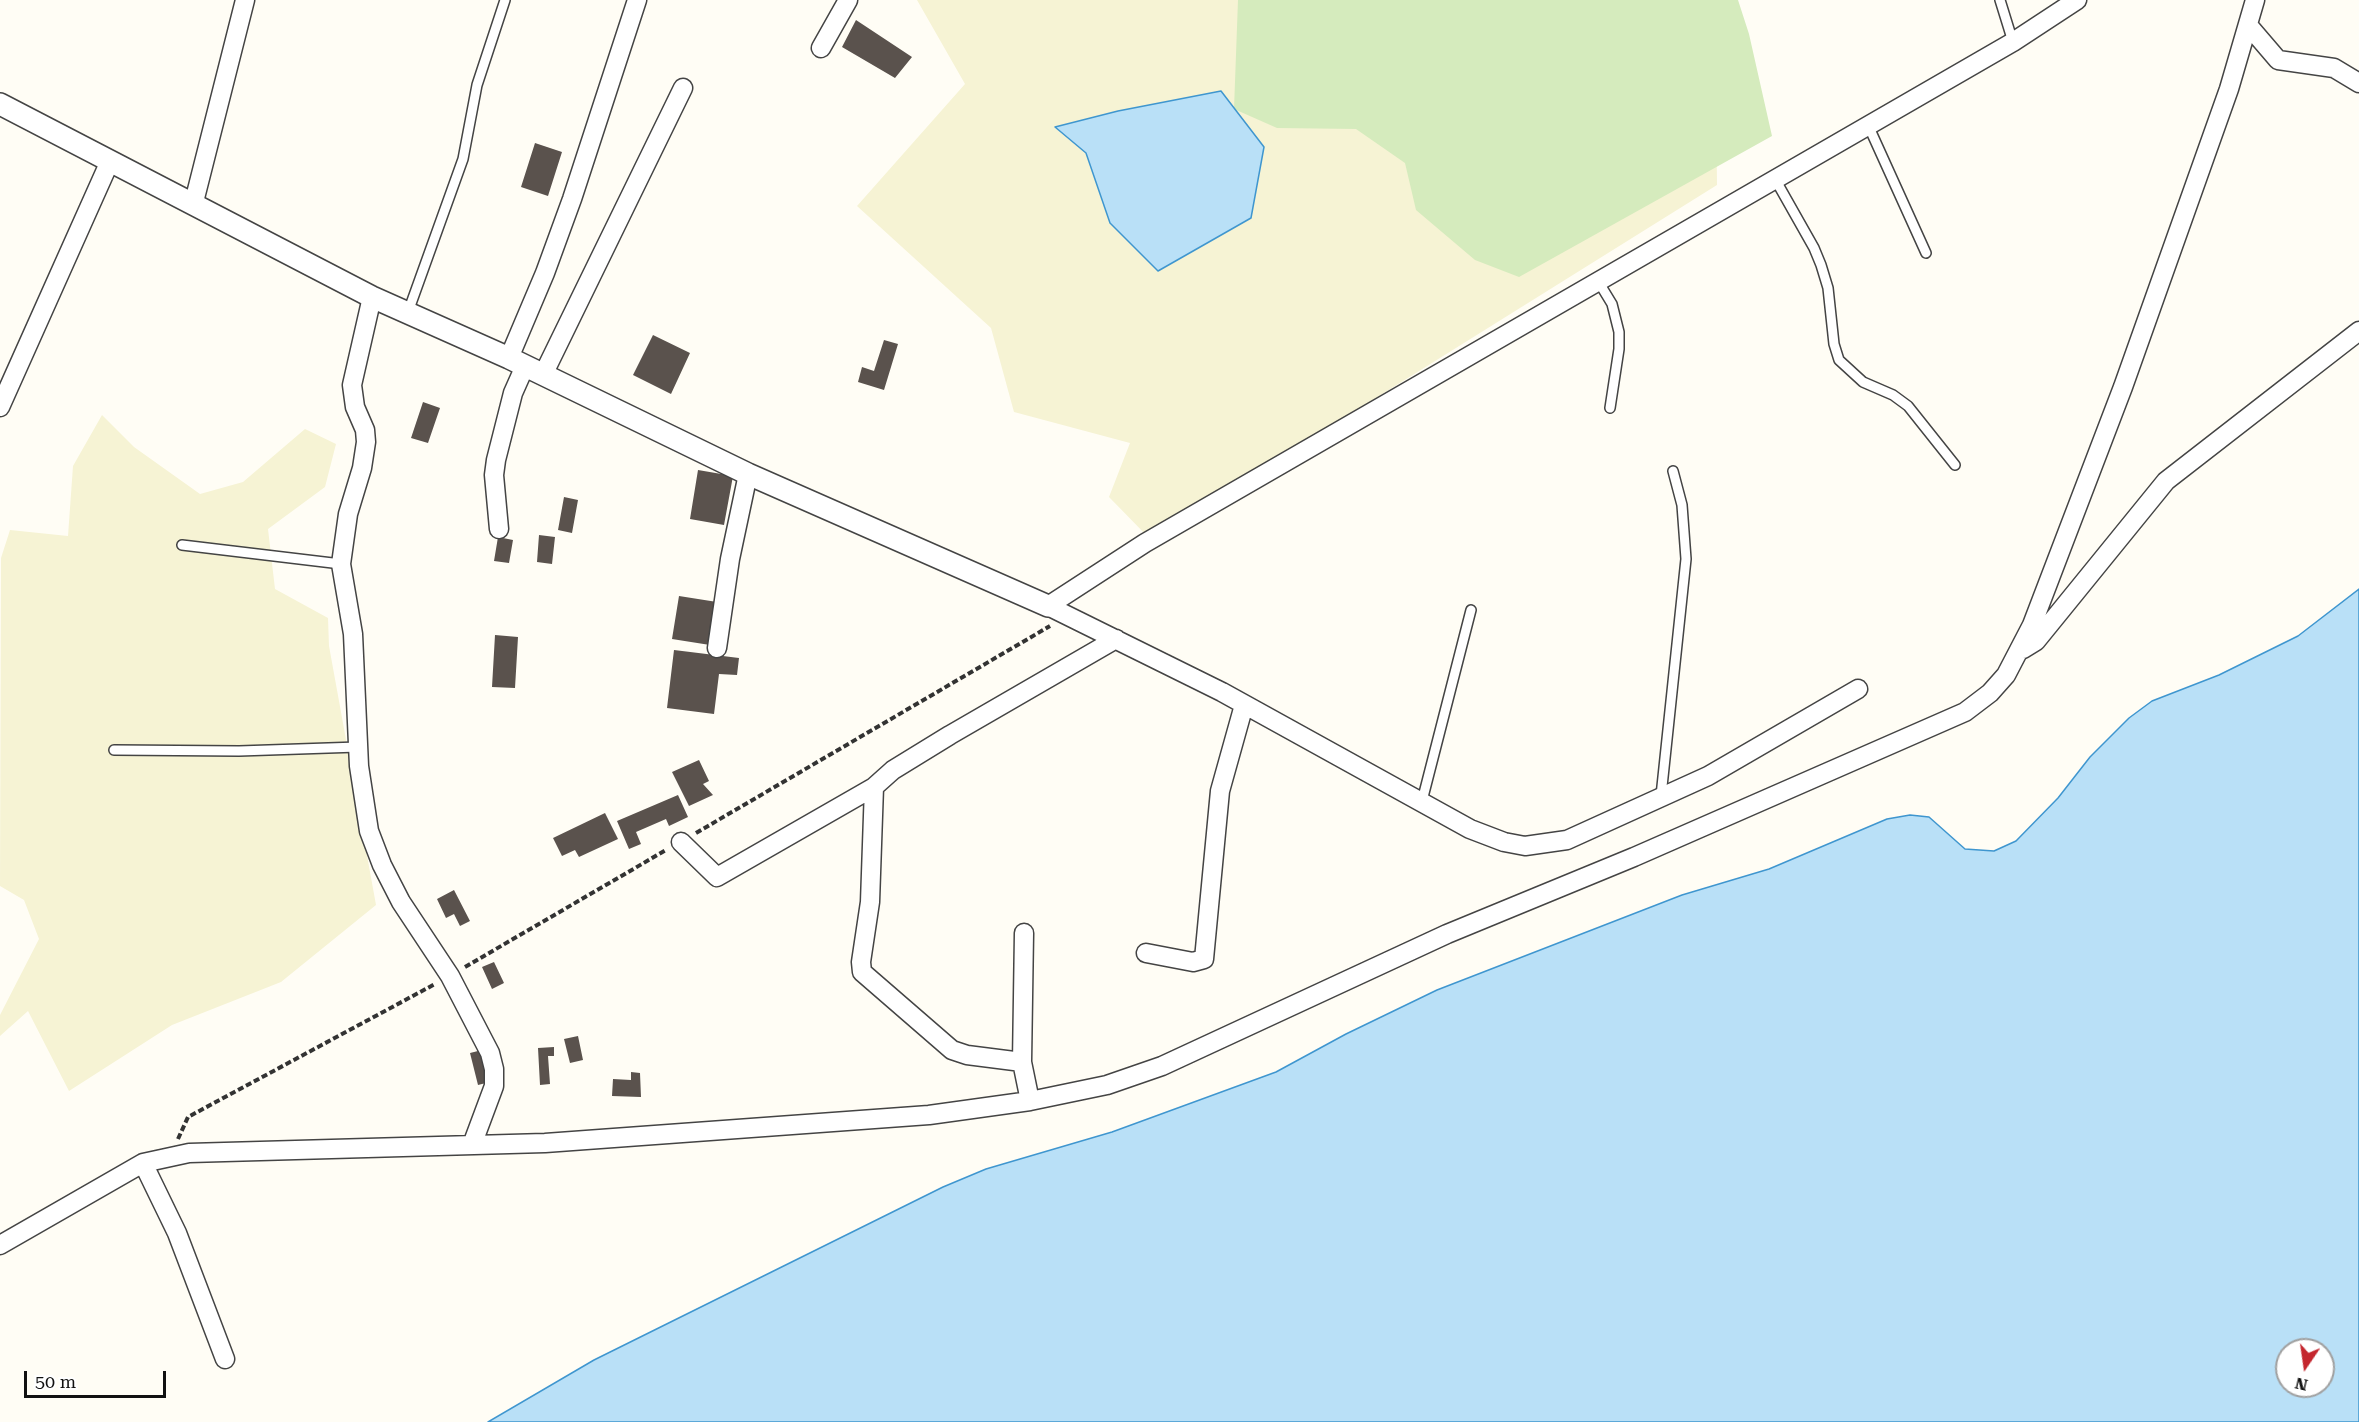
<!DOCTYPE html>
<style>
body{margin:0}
#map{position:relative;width:2359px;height:1422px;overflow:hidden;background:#fffdf5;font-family:"Roboto Serif",serif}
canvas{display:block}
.north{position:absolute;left:2275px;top:1338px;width:60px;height:60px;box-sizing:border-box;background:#fff;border:2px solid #a0a0a0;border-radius:50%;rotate:193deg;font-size:16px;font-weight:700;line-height:24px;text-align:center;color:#111}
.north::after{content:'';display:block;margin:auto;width:21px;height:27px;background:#c4262e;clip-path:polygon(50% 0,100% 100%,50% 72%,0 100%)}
.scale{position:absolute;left:24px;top:1371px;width:142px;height:27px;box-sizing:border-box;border:3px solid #111;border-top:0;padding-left:8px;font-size:18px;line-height:21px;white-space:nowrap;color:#111;-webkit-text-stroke:4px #fff;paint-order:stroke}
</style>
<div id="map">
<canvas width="2359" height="1422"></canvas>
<div class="north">N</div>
<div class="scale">50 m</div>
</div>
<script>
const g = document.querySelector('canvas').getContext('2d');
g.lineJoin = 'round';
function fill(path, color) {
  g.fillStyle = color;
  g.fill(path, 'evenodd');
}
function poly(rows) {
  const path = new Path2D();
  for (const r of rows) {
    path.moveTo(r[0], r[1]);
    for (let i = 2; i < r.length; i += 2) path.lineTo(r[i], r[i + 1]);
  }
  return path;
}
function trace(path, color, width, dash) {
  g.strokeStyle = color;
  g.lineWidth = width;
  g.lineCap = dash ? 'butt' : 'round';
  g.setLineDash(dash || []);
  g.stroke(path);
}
fill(poly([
 [917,0,1715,0,1717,185,1150,539,1109,497,1130,443,1014,412,991,328,857,206,965,84],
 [102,415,134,447,200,494,243,482,305,429,336,444,325,487,268,529,275,589,328,618,329,646,376,905,281,982,172,1025,69,1091,28,1011,0,1036,0,1015,39,939,24,900,0,886,1,558,10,530,68,536,73,466]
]), '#f6f3d4');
fill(poly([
 [1238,0,1738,0,1749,34,1772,136,1519,277,1475,260,1416,210,1405,163,1356,129,1277,128,1234,109]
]), '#d5ebbd');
const water = poly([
 [1221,91,1264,147,1251,218,1158,271,1110,223,1086,153,1055,127,1118,111,1221,91],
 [2359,589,2359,1422,488,1422,594,1360,943,1187,986,1169,1112,1132,1276,1072,1346,1034,1437,990,1682,895,1769,869,1887,819,1910,815,1929,817,1965,849,1994,851,2016,841,2058,798,2090,757,2129,718,2152,701,2219,675,2298,636,2359,589],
 [2287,1350,2323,1350,2323,1386,2287,1386,2287,1350]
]);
fill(water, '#b9e0f7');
trace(water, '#3f96cf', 1.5);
fill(poly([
 [856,20,912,57,895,78,842,47],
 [535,143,562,152,548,196,521,187],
 [653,335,690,353,671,394,633,375],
 [884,340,898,344,884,390,858,382,862,367,874,371],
 [423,402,440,408,428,443,411,438],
 [698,470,733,476,724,525,690,519],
 [564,497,578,500,572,533,558,530],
 [539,535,555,537,552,564,537,562],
 [498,537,513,540,509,563,494,561],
 [679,596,717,602,710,645,672,639],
 [495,635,518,637,515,688,492,687],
 [674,650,739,658,737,675,719,674,714,714,667,708],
 [699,760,709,781,703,784,713,795,689,806,672,772],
 [678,795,688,817,669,826,666,819,636,832,641,844,629,849,617,821],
 [605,813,618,839,579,857,575,850,562,856,553,838],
 [454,890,470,921,460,926,454,914,446,918,437,899],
 [494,962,504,983,492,989,482,967],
 [578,1036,583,1060,570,1063,564,1039],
 [554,1047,554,1056,548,1056,550,1084,540,1085,538,1048],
 [482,1050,490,1082,478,1085,470,1053],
 [631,1072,640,1073,641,1097,612,1096,613,1079,631,1080]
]), '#5a524d');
const service = poly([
 [2000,0,2013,42],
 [1868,125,1926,253],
 [1775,179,1814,248,1821,265,1828,288,1834,344,1839,360,1863,382,1893,395,1908,406,1955,465],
 [1598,281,1612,304,1619,332,1619,349,1610,408],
 [408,312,463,159,477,85,505,0],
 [182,545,341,564],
 [114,750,239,751,358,747],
 [1661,796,1686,559,1682,505,1673,471],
 [1422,801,1471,610]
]);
const minor = poly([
 [2248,25,2278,60,2334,68,2359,83],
 [821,48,848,0],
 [194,202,245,0],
 [372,297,352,385,355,407,365,430,366,442,362,468,348,514,341,564,353,634,359,766,369,831,382,865,401,902,450,976,490,1053,494,1069,494,1086,472,1145],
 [509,358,545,273,572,199,637,0],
 [543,375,683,88],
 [0,407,110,161],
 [499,529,494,475,496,460,513,393,525,366],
 [1048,606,1145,543,2013,42,2077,0],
 [1048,606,1222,692,1470,829,1504,842,1525,846,1567,840,1708,776,1858,689],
 [717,648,730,559,748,474],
 [2023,649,2036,641,2166,481,2359,331],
 [681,842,717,877,874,787],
 [1024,933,1022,1062,1030,1101],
 [1146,953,1193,962,1204,959,1220,791,1244,705],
 [1022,1062,967,1055,952,1050,862,972,861,962,870,902,874,787,893,770,950,735,1116,639],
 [143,1163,177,1233,225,1359],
 [0,1245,143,1163,189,1153,545,1143,929,1115,1030,1101,1107,1085,1162,1066,1447,934,1634,857,1965,712,1990,693,2006,675,2032,625,2123,387,2229,89,2255,0]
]);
const tertiary = poly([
 [0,104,372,297,509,358,748,474,1048,606]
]);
trace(service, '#444', 12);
trace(minor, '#444', 21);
trace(tertiary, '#444', 24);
trace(poly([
 [696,833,1050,626],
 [465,967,666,850],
 [178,1139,188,1117,435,984]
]), '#333', 4, [6, 3]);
trace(service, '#fff', 9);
trace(minor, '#fff', 18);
trace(tertiary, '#fff', 21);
</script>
